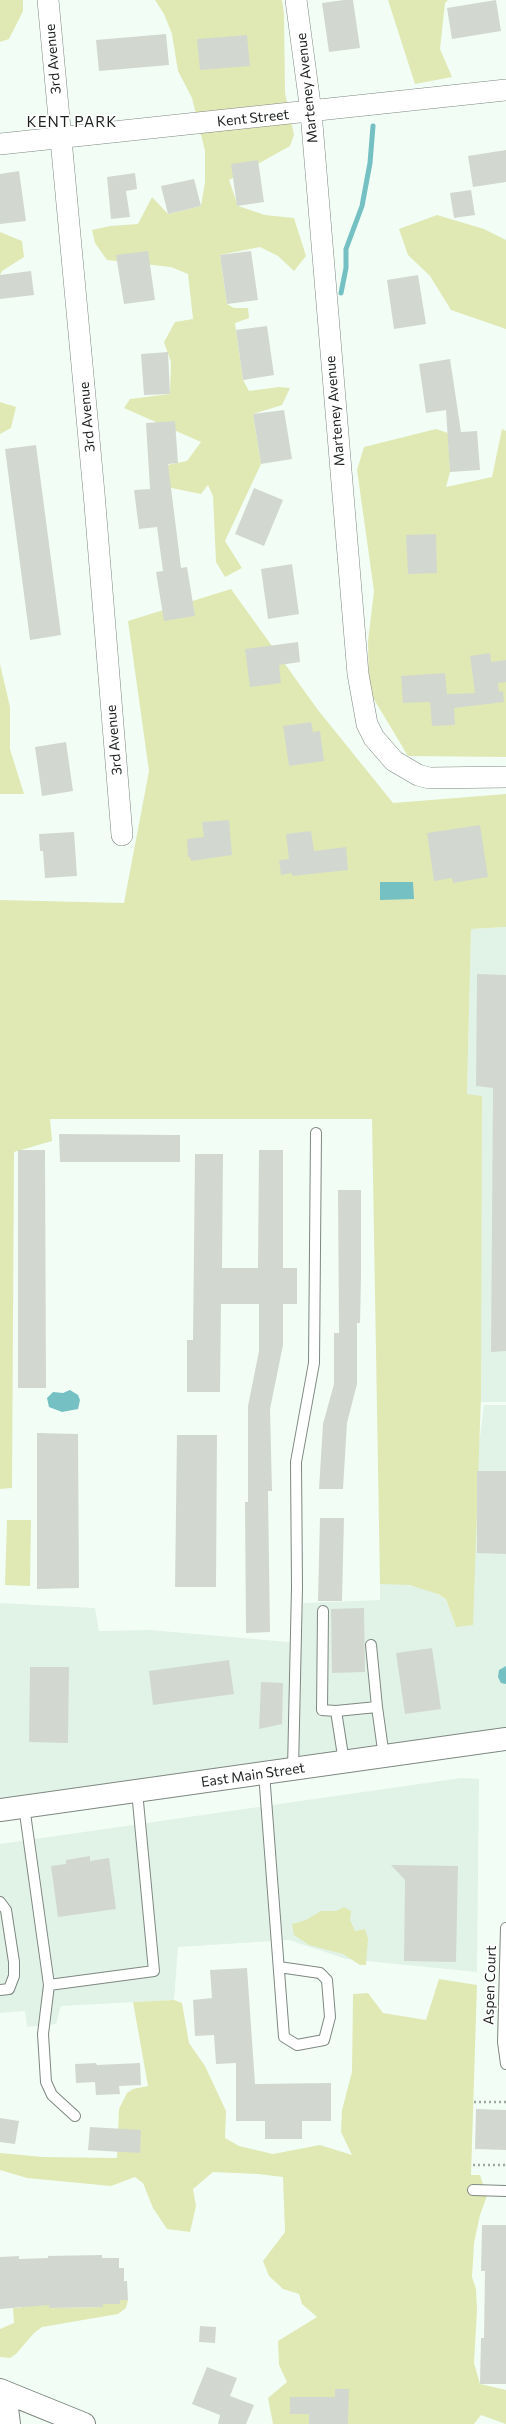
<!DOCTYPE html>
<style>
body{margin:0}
canvas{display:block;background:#f2fdf6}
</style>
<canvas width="506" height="2424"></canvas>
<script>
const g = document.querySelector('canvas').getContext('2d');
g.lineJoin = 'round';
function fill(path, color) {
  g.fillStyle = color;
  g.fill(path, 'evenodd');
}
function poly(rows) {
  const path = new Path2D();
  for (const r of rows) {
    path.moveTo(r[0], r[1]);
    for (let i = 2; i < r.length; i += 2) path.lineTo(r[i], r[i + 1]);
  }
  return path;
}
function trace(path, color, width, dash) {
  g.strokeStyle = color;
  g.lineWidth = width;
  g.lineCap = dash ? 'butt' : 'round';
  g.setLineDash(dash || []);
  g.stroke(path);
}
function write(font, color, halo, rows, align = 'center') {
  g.font = font + ' Commissioner,sans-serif';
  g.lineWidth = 3.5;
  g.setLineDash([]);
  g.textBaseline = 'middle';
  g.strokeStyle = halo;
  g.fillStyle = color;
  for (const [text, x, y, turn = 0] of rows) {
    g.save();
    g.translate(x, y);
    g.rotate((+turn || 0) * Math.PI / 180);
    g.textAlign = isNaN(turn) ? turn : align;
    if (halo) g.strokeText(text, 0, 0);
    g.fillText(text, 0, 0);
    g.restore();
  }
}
fill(poly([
 [506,927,506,1402,480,1402,467,1094,471,929],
 [484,1405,506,1405,506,1739,0,1810,0,1603,95,1608,99,1631,150,1630,300,1643,303,1603,380,1600,380,1584,397,1583,430,1590,446,1599,456,1627],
 [461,1778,479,1779,477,1972,346,1959,289,1940,178,1947,174,2000,61,2006,56,2024,27,2027,25,2011,0,2013,0,1844]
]), '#e1f3e7');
fill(poly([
 [0,0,23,0,23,11,9,39,0,42],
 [155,0,282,0,284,14,285,93,294,135,290,146,229,180,238,206,265,215,294,218,306,256,294,271,278,256,260,247,220,255,227,304,234,308,248,308,249,318,235,323,243,380,249,391,279,387,290,388,282,405,253,414,261,464,225,541,242,568,225,577,216,562,213,496,208,485,201,494,157,485,157,467,187,461,201,442,124,408,130,399,170,394,171,362,164,342,175,322,193,319,188,274,171,267,107,260,95,243,92,230,110,226,138,224,152,197,168,214,201,206,205,182,205,151,192,98,178,71,172,34,164,14],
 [388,0,448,0,445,3,440,49,452,77,415,84],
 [437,215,484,229,506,240,506,329,451,310,430,276,408,255,399,229],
 [0,232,22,241,24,257,2,271,0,275],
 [0,402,16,407,11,428,0,434],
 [436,429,448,433,450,472,446,487,492,477,502,429,506,431,506,757,408,756,369,691,368,641,374,591,357,470,364,447],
 [231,589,318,710,393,803,506,794,506,927,471,929,467,1094,482,1096,481,1396,473,1625,456,1627,446,1599,438,1594,409,1585,380,1584,372,1119,50,1119,52,1141,14,1152,12,1488,0,1489,0,900,124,903,149,771,128,621],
 [0,664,10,707,10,749,24,794,0,794],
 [7,1520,31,1520,30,1586,5,1585],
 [344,1907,351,1911,350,1920,355,1931,365,1929,368,1939,366,1965,360,1965,343,1954,309,1945,294,1935,292,1924,306,1920,321,1911,336,1911],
 [439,1979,477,1985,471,2175,480,2175,487,2196,480,2215,474,2243,472,2277,476,2289,477,2310,474,2363,480,2384,506,2390,506,2424,481,2415,474,2424,273,2424,268,2398,287,2382,279,2365,278,2341,317,2317,302,2304,299,2294,283,2289,269,2276,263,2261,285,2232,283,2177,258,2174,213,2172,193,2189,196,2206,190,2232,167,2229,153,2208,143,2183,135,2177,111,2186,27,2178,0,2170,0,2153,43,2157,117,2158,119,2109,127,2093,133,2089,148,2086,133,2002,174,2000,182,2003,189,2043,205,2066,226,2111,225,2138,239,2146,273,2154,320,2145,352,2155,341,2132,342,2110,352,2072,353,1994,368,1993,383,2013,426,2020],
 [120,2300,128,2300,126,2308,118,2314,42,2327,34,2333,16,2354,10,2358,0,2357,0,2329,14,2323,13,2308,21,2308,20,2306,49,2305,49,2308,103,2307,103,2304,120,2304]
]), '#e0e9b4');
fill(poly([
 [380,882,413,882,414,899,380,900],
 [70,1390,78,1395,80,1400,78,1409,62,1412,49,1407,47,1398,53,1392,63,1393],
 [506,1666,506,1684,501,1683,498,1677,499,1670]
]), '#74c0c3');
trace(poly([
 [341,293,346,268,346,249,362,206,370,163,373,126]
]), '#74c0c3', 5);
fill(poly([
 [344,0,353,0,360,48,329,52,322,3],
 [496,0,501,31,452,39,447,8],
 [166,34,169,65,99,71,96,40],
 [247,35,250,66,200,70,197,39],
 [506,150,506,182,473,187,468,156],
 [258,160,264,202,237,206,231,164],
 [19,171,26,221,0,224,0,174],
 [135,173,137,189,126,191,130,217,111,219,107,177],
 [194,179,201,206,168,214,161,186],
 [471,190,475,215,454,218,450,193],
 [148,251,155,300,124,304,116,255],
 [251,251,258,300,227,304,220,255],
 [31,271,34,295,0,299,0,275],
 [418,275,426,324,394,329,387,280],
 [267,326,274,375,243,380,236,330],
 [168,352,170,394,144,395,141,354],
 [450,359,461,432,477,431,480,470,450,472,446,410,426,413,419,364],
 [284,410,292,459,261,464,253,414],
 [175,421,178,463,168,464,181,568,187,567,195,616,164,621,156,572,163,571,157,527,139,529,134,490,150,489,146,423],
 [36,445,61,635,30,640,5,449],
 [254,488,283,500,264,546,235,534],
 [436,534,437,573,408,574,406,535],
 [292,564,299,614,268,619,261,569],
 [298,642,300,662,279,665,281,683,250,687,245,649],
 [490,653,491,662,506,660,506,682,498,683,499,692,503,691,504,702,454,708,455,725,432,726,430,702,403,703,401,676,445,673,447,694,475,693,470,656],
 [311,722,313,732,320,731,324,761,289,766,283,726],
 [66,742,73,791,42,796,35,747],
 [229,820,232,855,191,861,190,857,188,857,187,839,204,837,202,822],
 [480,825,488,877,453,883,452,878,434,881,427,833],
 [311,831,314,851,346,847,348,870,292,876,292,873,281,875,279,860,289,859,286,834],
 [74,832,77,876,45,878,43,851,40,851,39,834],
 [477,974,506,975,506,1351,491,1352,493,1088,476,1086],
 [59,1134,180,1135,180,1162,60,1162],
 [18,1150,45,1150,46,1388,18,1388],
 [259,1150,283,1150,283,1268,297,1268,297,1304,283,1304,283,1345,270,1409,272,1491,268,1491,270,1632,246,1633,245,1502,248,1502,248,1406,259,1351,259,1304,221,1304,220,1392,187,1392,187,1340,193,1340,195,1154,223,1154,222,1268,258,1268],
 [338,1190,361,1190,361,1276,360,1323,357,1323,357,1384,347,1423,343,1489,319,1489,323,1424,334,1384,334,1333,339,1333],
 [37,1433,78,1434,79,1588,37,1589],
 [177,1435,217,1435,216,1587,175,1587],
 [477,1471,506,1471,506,1554,477,1553],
 [320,1518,344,1518,342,1601,318,1601],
 [364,1608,365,1672,332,1673,331,1609],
 [432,1648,441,1709,405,1714,396,1653],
 [229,1660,234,1694,153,1705,149,1671],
 [30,1667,69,1667,68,1743,29,1742],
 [261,1682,283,1683,282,1724,259,1729],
 [90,1856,90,1861,109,1858,116,1909,58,1917,51,1866,66,1864,66,1860],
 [391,1865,458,1866,456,1962,404,1961,405,1880],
 [247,1968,255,2084,331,2083,331,2121,302,2121,302,2139,265,2139,265,2121,236,2121,236,2063,216,2064,214,2035,195,2036,193,2000,212,1998,210,1970],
 [96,2063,97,2065,140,2063,141,2085,119,2086,120,2094,96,2095,95,2082,76,2083,75,2064],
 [476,2109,506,2110,506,2150,475,2149],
 [0,2118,19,2121,15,2144,0,2142],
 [90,2127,141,2130,140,2153,88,2150],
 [482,2225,506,2225,506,2384,480,2384,481,2338,484,2338,485,2271,481,2271],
 [102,2255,102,2258,119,2258,119,2268,124,2268,124,2281,127,2281,128,2300,120,2300,120,2304,103,2304,103,2307,49,2308,49,2305,0,2309,0,2257,19,2256,19,2259,48,2258,48,2256],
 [200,2326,216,2327,215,2343,199,2342],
 [207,2367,237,2378,230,2396,254,2405,246,2424,218,2424,220,2415,192,2404],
 [335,2389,349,2389,348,2424,309,2424,309,2414,290,2414,290,2397,335,2397]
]), '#d2d8cf');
const lane = poly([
 [323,1611,322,1710,336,1711,344,1762],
 [377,1707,384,1757],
 [336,1711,377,1707,371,1645],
 [293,1769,297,1587,296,1462,314,1363,316,1133],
 [264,1773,284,2037,297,2045,324,2040,330,2017,327,1980,320,1973,279,1967],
 [24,1806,49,1985,154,1971,137,1791],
 [0,1902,6,1910,14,1962,14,1976,9,1989,0,1990],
 [506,1928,503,2042,506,2064],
 [49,1985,43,2034,46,2082,52,2095,75,2116],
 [473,2190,506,2191]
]);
const street = poly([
 [48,0,94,493,122,835],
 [296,0,311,112,358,674,367,724,374,738,394,761,418,775,429,778,506,777],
 [0,144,506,90]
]);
const secondary = poly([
 [0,2390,84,2424],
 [5,2392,9,2424]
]);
const primary = poly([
 [0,1810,506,1739]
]);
trace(lane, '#7e8781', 12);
trace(street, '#7e8781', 22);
trace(secondary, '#7e8781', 24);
trace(primary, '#7e8781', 24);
trace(poly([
 [474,2102,506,2102],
 [473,2165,506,2165]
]), '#9fa7a1', 2.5, [2, 3]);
trace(lane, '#fff', 10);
trace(street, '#fff', 21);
trace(secondary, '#fff', 22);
trace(primary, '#fff', 22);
write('14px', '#1f2320', '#fff', [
 ["3rd Avenue",53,59,-95],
 ["Marteney Avenue",307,88,-96],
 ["Kent Street",253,118,-6],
 ["Marteney Avenue",335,411,-95],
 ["3rd Avenue",87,417,-95],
 ["3rd Avenue",114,740,-95],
 ["East Main Street",253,1775,-8],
 ["Aspen Court",490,1985,-88]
]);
g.letterSpacing = '1px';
write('15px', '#1f2320', '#fff', [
 ["KENT PARK",72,122]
]);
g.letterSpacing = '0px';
</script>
